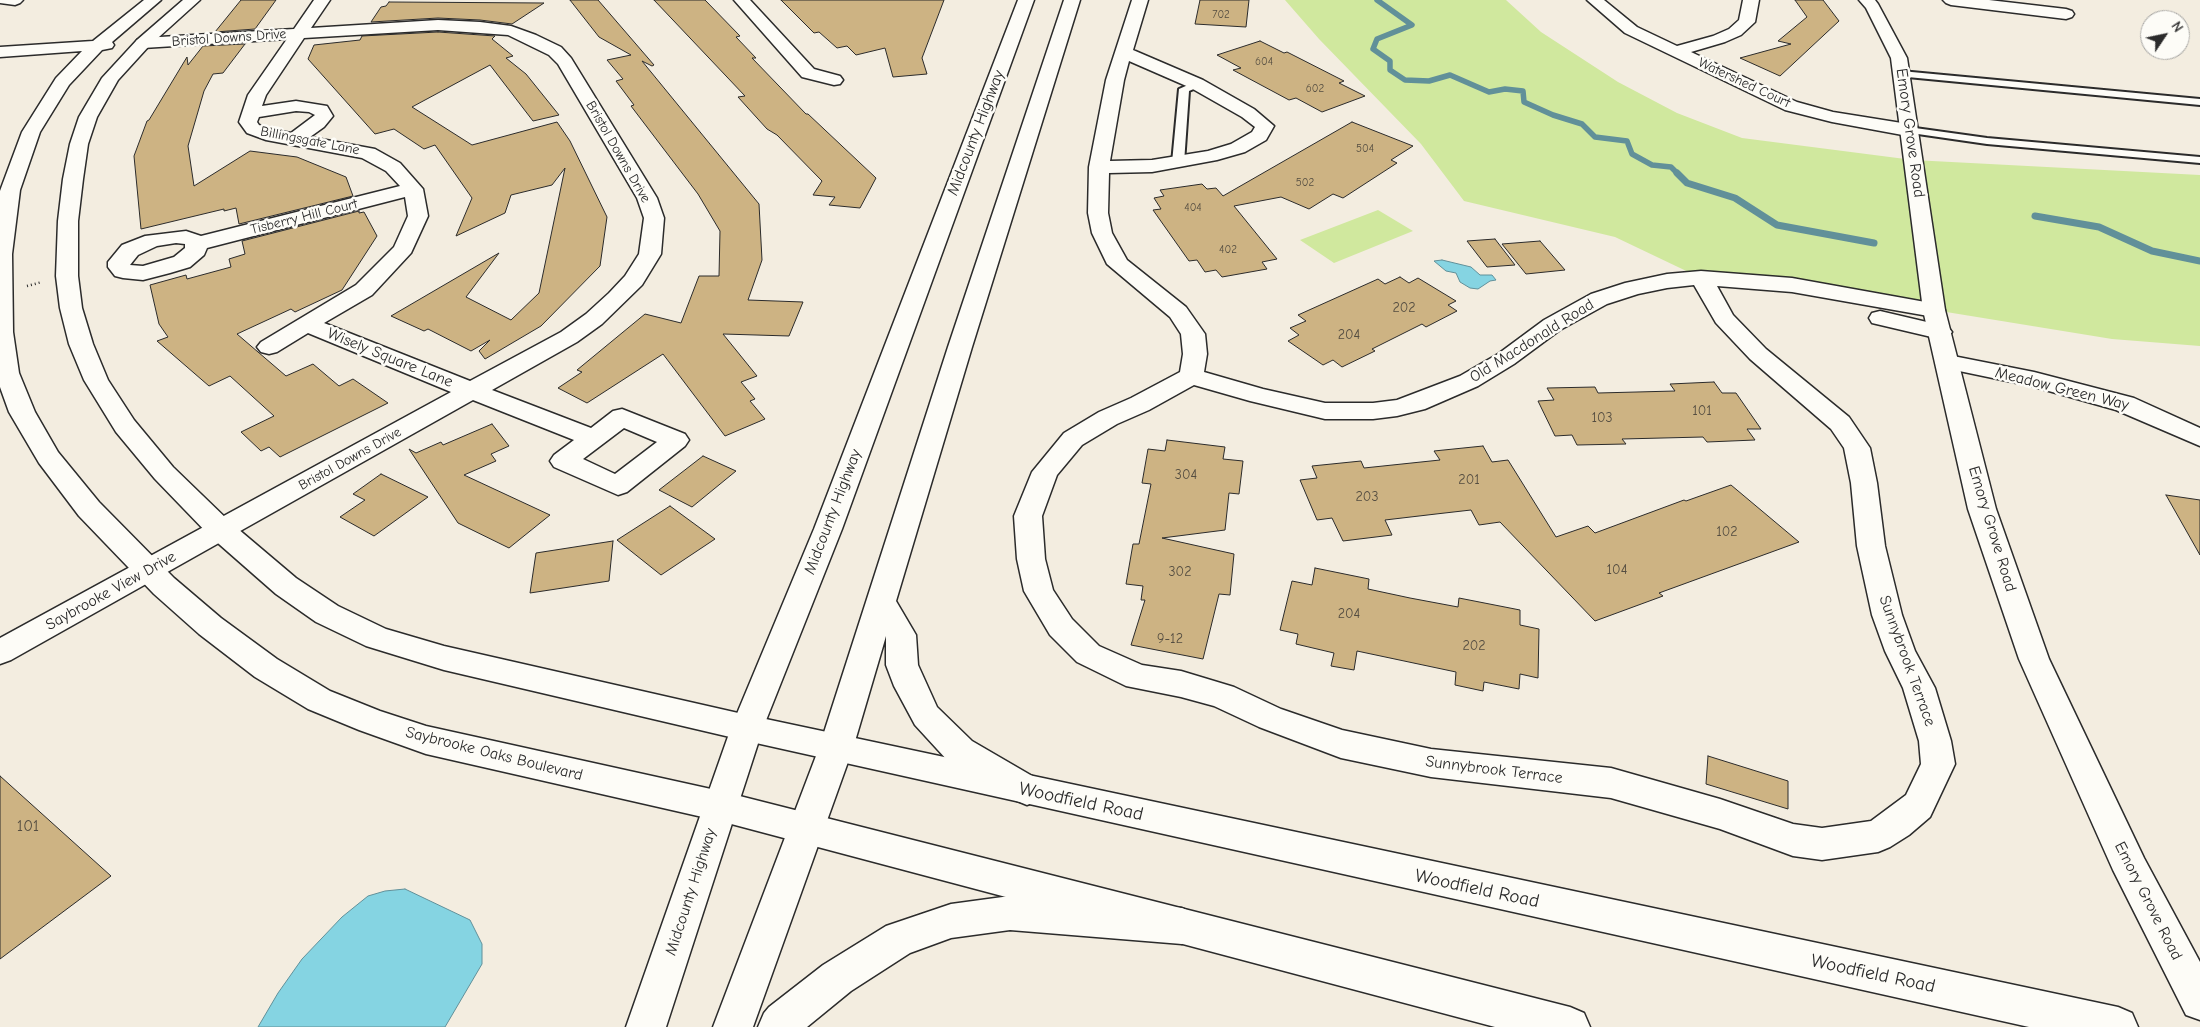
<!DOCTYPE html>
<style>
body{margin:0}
#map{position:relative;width:2200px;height:1027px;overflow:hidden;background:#f3ede0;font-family:"Comic Neue",sans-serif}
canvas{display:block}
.north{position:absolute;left:2140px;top:10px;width:50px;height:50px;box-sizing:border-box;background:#fdfcf7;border:1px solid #a9a8a5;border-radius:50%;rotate:56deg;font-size:14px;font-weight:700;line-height:20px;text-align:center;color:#2b2b2b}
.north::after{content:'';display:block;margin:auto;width:18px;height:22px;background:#2b2b2b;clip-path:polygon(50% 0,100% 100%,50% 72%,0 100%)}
</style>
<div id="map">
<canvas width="2200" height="1027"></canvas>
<div class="north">N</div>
</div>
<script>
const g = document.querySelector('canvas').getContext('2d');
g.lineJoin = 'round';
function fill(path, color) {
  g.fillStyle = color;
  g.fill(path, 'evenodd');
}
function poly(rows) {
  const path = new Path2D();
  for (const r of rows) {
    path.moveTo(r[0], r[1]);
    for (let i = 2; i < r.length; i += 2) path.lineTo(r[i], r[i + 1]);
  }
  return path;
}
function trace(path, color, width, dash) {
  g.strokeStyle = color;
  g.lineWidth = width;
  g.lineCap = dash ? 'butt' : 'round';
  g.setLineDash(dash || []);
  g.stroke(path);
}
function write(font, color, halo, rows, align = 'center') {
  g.font = font + ' "Comic Neue",sans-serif';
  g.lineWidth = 5;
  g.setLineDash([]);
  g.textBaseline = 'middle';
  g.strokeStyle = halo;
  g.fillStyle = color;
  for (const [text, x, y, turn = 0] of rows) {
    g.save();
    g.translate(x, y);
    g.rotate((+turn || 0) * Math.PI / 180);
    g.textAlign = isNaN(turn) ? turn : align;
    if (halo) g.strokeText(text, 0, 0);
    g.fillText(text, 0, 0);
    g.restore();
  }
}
fill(poly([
 [1285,0,1506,0,1541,32,1618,82,1677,113,1742,138,1913,160,2200,175,2200,346,2112,339,1934,310,1701,278,1615,237,1464,201,1421,144,1319,39],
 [1378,210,1413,231,1334,263,1300,240]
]), '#d0e89e');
const water = poly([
 [1442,260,1471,267,1480,275,1492,275,1496,280,1490,281,1478,289,1470,288,1460,282,1456,273,1446,271,1434,261,1442,260],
 [405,889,470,920,482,944,482,964,445,1027,258,1027,278,993,302,959,342,917,368,896,385,891,405,889]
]);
fill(water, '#85d4e2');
trace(water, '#619099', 1);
trace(poly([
 [1377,0,1412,25,1377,39,1373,49,1390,61,1390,70,1405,80,1429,81,1450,75,1489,92,1505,89,1523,91,1524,102,1553,115,1582,124,1595,137,1627,141,1632,154,1652,165,1671,167,1678,174]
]), '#619099', 5.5);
trace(poly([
 [1677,173,1687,183,1735,198,1777,225,1874,243],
 [2035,216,2099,227,2152,251,2200,261]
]), '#619099', 7);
const building = poly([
 [241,0,276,0,255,29,215,32,241,0],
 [570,0,598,0,654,65,652,66,642,61,759,204,762,260,748,300,803,302,789,336,723,334,757,376,741,382,755,399,750,401,765,419,725,436,663,354,587,403,558,388,582,372,577,370,645,314,681,323,699,276,719,276,720,231,698,194,631,106,634,105,616,81,623,79,607,60,631,55,599,37,570,0],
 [654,0,705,0,740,36,736,37,756,58,752,58,806,114,808,114,876,178,860,208,829,205,835,197,813,195,822,181,777,135,767,129,738,97,745,96,654,0],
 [781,0,944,0,922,58,927,74,893,77,885,48,856,55,847,46,837,48,819,32,814,33,781,0],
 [1200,0,1249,0,1246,27,1195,24,1200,0],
 [1795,0,1823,0,1839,21,1780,76,1740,58,1791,44,1778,41,1807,17,1795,0],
 [389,2,544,3,512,24,480,20,438,18,371,22,381,7,386,6,389,2],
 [438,32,495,36,492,39,513,56,506,58,526,74,559,115,533,121,490,65,412,107,472,145,557,122,570,141,607,217,600,266,541,326,485,359,479,351,490,340,471,351,428,329,424,331,391,316,499,253,466,297,511,320,539,293,565,168,552,185,511,195,505,213,456,236,472,198,435,145,424,149,394,129,375,134,308,59,314,45,360,40,362,36,438,32],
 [1260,41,1284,53,1287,52,1344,81,1339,83,1365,96,1322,112,1296,98,1289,100,1233,70,1241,68,1217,55,1260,41],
 [245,44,223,73,213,74,204,91,188,146,194,186,250,151,297,157,346,177,353,196,239,224,236,208,224,211,224,209,141,229,134,156,147,121,149,120,187,57,188,65,203,46,245,44],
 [1352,122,1413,146,1391,160,1397,163,1343,198,1333,194,1309,209,1281,197,1234,206,1277,259,1262,262,1267,269,1222,277,1216,270,1205,272,1197,260,1189,261,1153,210,1161,209,1154,198,1164,196,1160,190,1202,184,1207,189,1216,188,1223,196,1352,122],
 [359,211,359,213,364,212,377,236,342,290,295,312,291,309,237,334,286,376,313,364,339,386,353,379,388,403,280,457,269,447,261,451,241,432,274,416,230,376,209,386,157,341,168,337,159,324,150,285,186,275,187,279,231,267,229,259,245,254,242,241,359,211],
 [1495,239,1515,265,1487,267,1467,241,1495,239],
 [1540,241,1565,270,1526,274,1502,244,1540,241],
 [1400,277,1409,283,1418,278,1456,301,1448,305,1457,311,1426,327,1422,324,1372,349,1375,351,1342,367,1333,360,1323,365,1288,341,1299,335,1290,328,1306,321,1298,315,1378,279,1385,284,1400,277],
 [1714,382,1722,393,1736,393,1761,429,1747,429,1755,440,1707,442,1703,437,1622,439,1626,444,1577,445,1572,435,1555,436,1538,401,1554,400,1547,388,1595,387,1598,393,1675,391,1670,384,1714,382],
 [492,424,509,446,491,454,496,461,464,475,550,515,509,548,458,523,409,449,416,453,441,442,443,445,492,424],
 [1167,440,1225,447,1223,459,1243,461,1239,494,1229,493,1225,530,1162,538,1234,554,1230,595,1219,594,1203,659,1131,645,1145,600,1141,600,1143,586,1126,584,1133,544,1139,544,1151,484,1142,483,1148,449,1165,451,1167,440],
 [1483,446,1492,462,1508,460,1556,537,1588,526,1595,533,1684,500,1686,501,1731,485,1799,542,1659,593,1663,596,1595,621,1500,522,1479,525,1471,510,1436,514,1385,520,1392,535,1343,541,1332,518,1317,520,1300,480,1317,478,1312,466,1361,461,1364,468,1440,460,1434,451,1483,446],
 [703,456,736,471,692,507,659,490,703,456],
 [381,474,428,497,374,536,340,517,365,500,353,494,381,474],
 [2166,495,2200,500,2200,555,2166,495],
 [670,506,715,539,661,575,617,540,670,506],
 [613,541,609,581,530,593,536,553,613,541],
 [1315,568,1369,579,1368,589,1410,598,1458,607,1459,598,1520,610,1520,625,1539,629,1538,678,1520,674,1519,689,1484,682,1483,691,1455,685,1456,672,1357,651,1354,670,1331,666,1334,653,1296,644,1298,634,1280,630,1292,581,1312,585,1315,568],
 [1708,756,1788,781,1788,809,1706,784,1708,756],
 [0,776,111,876,0,959,0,776]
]);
fill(building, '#cdb383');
trace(building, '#2b2b2b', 1);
const service = poly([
 [1901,71,2200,99,2200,105,1897,76,1896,74,1901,71],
 [1197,81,1201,82,1201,86,1189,91,1184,163,1178,166,1172,163,1179,89,1197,81],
 [1908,127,1987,138,2200,157,2200,163,1987,144,1904,132,1903,130,1904,128,1908,127]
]);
const minor = poly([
 [0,0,23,0,20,3,15,5,0,3,0,0],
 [314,0,330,0,311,28,438,20,480,22,511,26,536,35,561,47,571,58,657,198,664,218,661,254,642,285,602,324,577,342,492,390,591,428,613,411,622,409,685,434,689,440,685,446,627,492,618,495,554,467,550,461,554,455,574,440,473,400,11,660,0,664,0,638,451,392,308,333,277,352,269,354,261,352,257,347,261,342,356,285,394,247,408,216,405,197,207,248,204,255,190,267,170,273,143,280,123,278,115,276,108,267,108,262,122,245,145,236,186,231,201,236,400,186,386,171,362,158,266,140,247,133,239,122,248,95,287,39,143,48,137,46,135,43,137,40,143,38,294,29,314,0],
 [438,30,508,35,549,55,558,64,637,198,644,218,639,254,625,276,609,293,586,314,561,332,470,381,324,323,372,295,411,253,428,216,423,189,400,163,375,149,310,137,324,127,333,116,327,106,296,101,262,106,266,95,304,38,438,30],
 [296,111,309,112,315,115,291,133,270,129,259,125,257,122,259,117,296,111],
 [176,243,185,244,185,248,174,257,143,266,130,265,138,255,157,246,176,243],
 [624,428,657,442,615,474,583,459,624,428],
 [734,0,750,0,814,69,840,76,843,80,840,84,834,85,802,77,734,0],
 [1132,0,1148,0,1133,50,1203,80,1254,109,1274,126,1266,140,1245,152,1217,160,1152,172,1109,173,1108,213,1112,233,1127,260,1186,307,1205,334,1207,354,1204,372,1263,389,1325,403,1373,403,1397,400,1460,376,1498,354,1544,320,1591,294,1625,283,1667,274,1701,271,1792,278,1942,305,1945,310,1942,315,1934,317,1792,292,1717,286,1733,315,1766,349,1849,417,1870,448,1877,483,1885,546,1902,615,1915,651,1935,688,1951,741,1955,764,1930,817,1909,835,1890,847,1878,852,1822,860,1793,856,1720,829,1611,798,1431,777,1341,758,1259,727,1214,706,1181,697,1126,686,1077,662,1050,635,1024,591,1017,559,1014,516,1032,472,1064,433,1099,412,1131,398,1180,372,1183,354,1181,334,1170,317,1107,264,1092,233,1088,213,1089,167,1106,80,1132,0],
 [1129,61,1191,88,1242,117,1255,127,1252,132,1231,144,1208,151,1152,160,1110,161,1124,80,1129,61],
 [1694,285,1716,323,1750,359,1831,429,1844,448,1851,483,1857,546,1872,615,1885,651,1903,688,1919,741,1921,764,1906,795,1871,821,1822,828,1793,824,1720,799,1611,768,1431,749,1342,730,1281,709,1234,687,1181,671,1142,665,1099,646,1072,619,1053,590,1045,559,1042,516,1057,475,1082,445,1117,424,1149,410,1194,385,1250,401,1325,419,1373,419,1397,416,1425,409,1478,386,1514,364,1560,330,1607,304,1638,294,1667,288,1694,285],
 [1587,0,1604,0,1637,27,1677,46,1713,36,1729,29,1739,20,1743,0,1759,0,1755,22,1741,35,1725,42,1691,52,1797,102,1833,112,1908,124,1914,126,1917,130,1914,134,1908,136,1832,122,1785,110,1625,33,1587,0],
 [1943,0,1989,0,2066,9,2072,11,2074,14,2072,17,2066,19,1951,5,1946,3,1943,0],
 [1880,311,1948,327,1952,332,1948,337,1940,339,1872,323,1869,318,1872,313,1880,311],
 [1948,355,2034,372,2134,398,2200,428,2200,446,2116,410,2031,386,1940,367,1936,362,1940,357,1948,355]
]);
const tertiary = poly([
 [144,0,161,0,112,42,114,45,112,48,102,50,69,85,40,132,20,190,12,254,13,332,19,373,35,412,58,452,99,502,174,578,221,618,277,659,330,691,380,711,426,726,720,791,732,795,737,806,732,817,720,821,426,754,359,730,308,709,255,677,199,634,154,594,79,516,39,463,9,412,0,387,0,191,22,132,56,78,82,51,0,57,0,47,93,41,144,0],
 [183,0,200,0,149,46,118,80,97,117,88,144,83,179,78,221,78,276,82,308,93,344,108,380,134,420,173,467,231,523,296,578,338,606,386,629,444,646,747,715,759,719,763,728,759,737,747,741,444,670,366,646,316,622,276,594,211,537,155,479,116,432,84,380,69,344,60,308,56,276,58,221,63,179,70,144,79,117,102,78,137,40,183,0],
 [1859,0,1875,0,1878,4,1907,58,1945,310,1996,509,2049,659,2144,858,2200,962,2200,1020,2186,1015,2113,870,2019,659,1968,509,1923,310,1891,58,1866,8,1859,0]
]);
const secondary = poly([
 [747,715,2118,1007,2132,1013,2138,1027,2029,1027,747,741,735,737,731,728,735,719,747,715],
 [720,791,1570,1007,1584,1013,1590,1027,1495,1027,720,821,708,817,703,806,708,795,720,791]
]);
const primary = poly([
 [1018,0,1034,0,842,529,763,728,666,1027,626,1027,731,728,814,529,1018,0],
 [1064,0,1080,0,972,347,896,601,916,635,918,665,937,707,972,741,1039,780,1044,790,1039,800,1027,805,1015,800,948,761,915,725,894,686,886,665,886,636,853,748,753,1027,713,1027,819,748,948,347,1064,0],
 [1010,896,1182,908,1195,914,1201,926,1195,938,1182,944,1010,930,951,938,910,953,851,991,807,1027,758,1027,764,1013,769,1007,823,965,886,926,951,904,1010,896]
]);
trace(service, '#2b2b2b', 4);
trace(minor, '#2b2b2b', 3);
trace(tertiary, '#2b2b2b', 3);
trace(secondary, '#2b2b2b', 3);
trace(primary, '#2b2b2b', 3);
trace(poly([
 [27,286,42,282]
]), '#2b2b2b', 2.5, [1, 3]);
fill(service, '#fdfcf7');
fill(minor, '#fdfcf7');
fill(tertiary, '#fdfcf7');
fill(secondary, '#fdfcf7');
fill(primary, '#fdfcf7');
write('11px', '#544d41', null, [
 ["702",1221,15],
 ["604",1264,62],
 ["602",1315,89],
 ["504",1365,149],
 ["502",1305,183],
 ["404",1193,208],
 ["402",1228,250]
]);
write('14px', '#2b2b2b', '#fdfcf7', [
 ["Bristol Downs Drive",229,38,-4],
 ["Watershed Court",1744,83,25],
 ["Billingsgate Lane",310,141,11],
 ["Bristol Downs Drive",618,152,60],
 ["Tisberry Hill Court",304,217,-14],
 ["Bristol Downs Drive",350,459,-29]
]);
write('14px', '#544d41', null, [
 ["202",1404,308],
 ["204",1349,335],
 ["101",1702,411],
 ["103",1602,418],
 ["304",1186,475],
 ["201",1469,480],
 ["203",1367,497],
 ["102",1727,532],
 ["104",1617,570],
 ["302",1180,572],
 ["204",1349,614],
 ["9-12",1170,639],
 ["202",1474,646]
]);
write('16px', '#2b2b2b', '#fdfcf7', [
 ["Midcounty Highway",976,133,-69],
 ["Emory Grove Road",1910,133,82],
 ["Old Macdonald Road",1532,341,-32],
 ["Wisely Square Lane",390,358,22],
 ["Meadow Green Way",2062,389,14],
 ["Midcounty Highway",833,512,-69],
 ["Emory Grove Road",1992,529,73],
 ["Saybrooke View Drive",111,591,-29],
 ["Sunnybrook Terrace",1907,661,70],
 ["Saybrooke Oaks Boulevard",494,754,14],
 ["Sunnybrook Terrace",1494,770,7],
 ["Midcounty Highway",691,892,-72],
 ["Emory Grove Road",2148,901,63]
]);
write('16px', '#544d41', null, [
 ["101",28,826]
]);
write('19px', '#2b2b2b', '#fdfcf7', [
 ["Woodfield Road",1081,802,12],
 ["Woodfield Road",1477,889,12],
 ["Woodfield Road",1873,974,12]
]);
</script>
